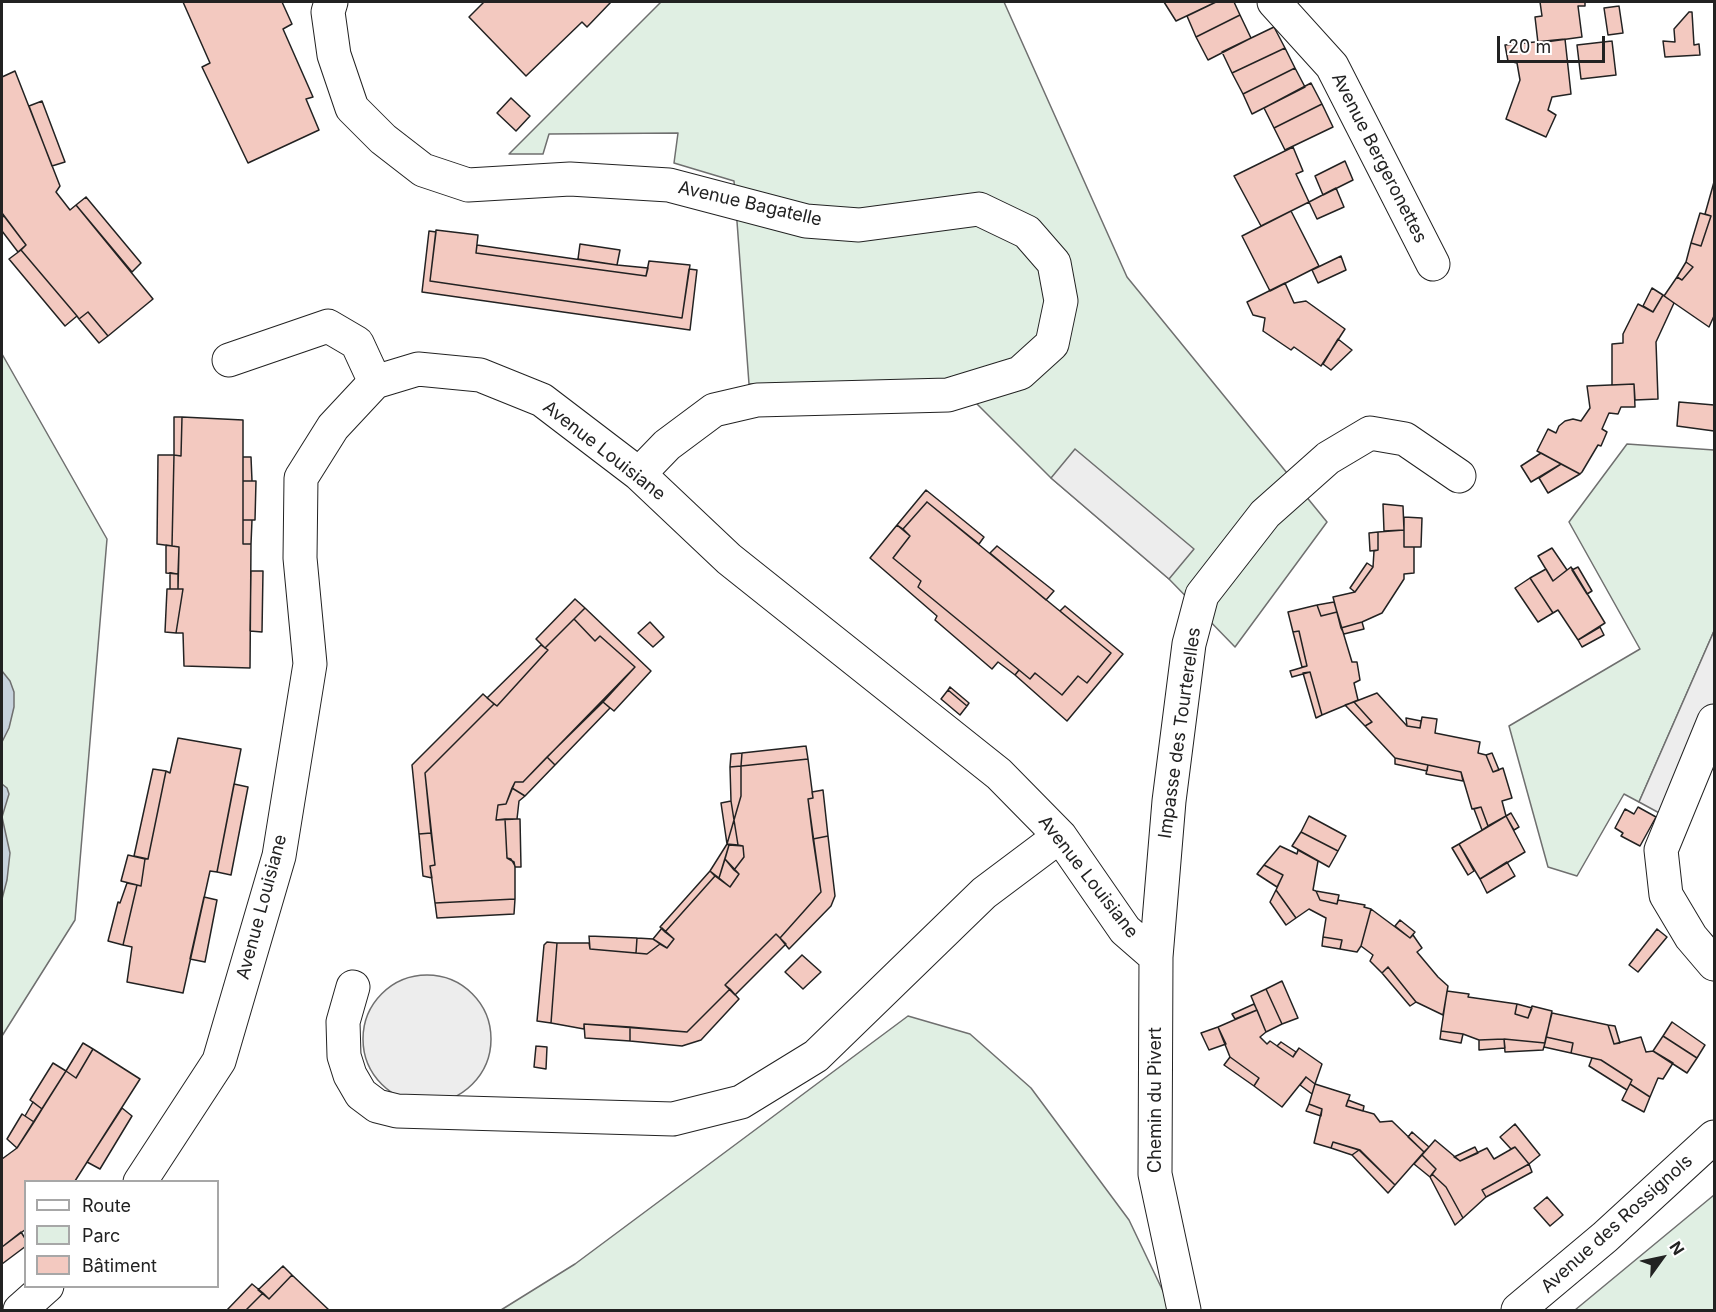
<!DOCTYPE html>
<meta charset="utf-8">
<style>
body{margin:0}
#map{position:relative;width:1716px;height:1312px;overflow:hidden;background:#fff;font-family:Inter,sans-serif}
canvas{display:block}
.frame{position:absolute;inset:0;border:3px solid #222;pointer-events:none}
.legend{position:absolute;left:24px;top:1180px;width:195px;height:108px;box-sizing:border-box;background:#fff;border:2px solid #a7a7a7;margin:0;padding:8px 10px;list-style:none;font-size:18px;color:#222}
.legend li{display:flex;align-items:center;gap:12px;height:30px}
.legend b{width:30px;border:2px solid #a7a7a7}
.north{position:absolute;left:1632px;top:1228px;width:60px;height:60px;-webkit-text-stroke:4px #fff;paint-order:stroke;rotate:57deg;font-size:16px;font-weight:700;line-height:24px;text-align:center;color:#222}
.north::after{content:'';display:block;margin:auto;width:21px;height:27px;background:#222;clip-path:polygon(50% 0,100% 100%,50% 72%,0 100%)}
.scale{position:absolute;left:1497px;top:36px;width:108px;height:27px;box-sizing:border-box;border:3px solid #222;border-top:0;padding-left:8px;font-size:18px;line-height:21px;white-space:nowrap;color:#222;-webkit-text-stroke:4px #fff;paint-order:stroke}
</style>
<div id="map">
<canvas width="1716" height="1312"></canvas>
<div class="frame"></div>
<ul class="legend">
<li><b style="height:8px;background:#fff"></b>Route</li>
<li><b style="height:16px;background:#e0efe3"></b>Parc</li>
<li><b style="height:16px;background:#f3c9c0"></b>Bâtiment</li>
</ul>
<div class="north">N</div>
<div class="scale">20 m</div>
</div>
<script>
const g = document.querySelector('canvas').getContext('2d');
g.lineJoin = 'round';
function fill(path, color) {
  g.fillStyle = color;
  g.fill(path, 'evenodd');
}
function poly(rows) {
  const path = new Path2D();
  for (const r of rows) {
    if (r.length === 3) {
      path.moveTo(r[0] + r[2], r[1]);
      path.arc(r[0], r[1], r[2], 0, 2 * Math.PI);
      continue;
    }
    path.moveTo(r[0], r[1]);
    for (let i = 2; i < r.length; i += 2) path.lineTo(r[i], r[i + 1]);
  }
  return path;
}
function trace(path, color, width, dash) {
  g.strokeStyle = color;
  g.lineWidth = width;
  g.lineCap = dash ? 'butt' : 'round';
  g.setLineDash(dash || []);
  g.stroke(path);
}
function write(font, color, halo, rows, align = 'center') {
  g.font = font + ' Inter,sans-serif';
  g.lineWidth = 4.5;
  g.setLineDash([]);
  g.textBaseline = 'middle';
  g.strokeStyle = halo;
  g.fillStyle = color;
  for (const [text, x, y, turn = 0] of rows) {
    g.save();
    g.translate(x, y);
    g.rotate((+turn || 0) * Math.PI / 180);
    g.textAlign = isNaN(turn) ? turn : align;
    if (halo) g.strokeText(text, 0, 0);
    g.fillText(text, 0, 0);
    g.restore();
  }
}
const green = poly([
 [661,2,1004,2,1127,277,1327,522,1235,647,1169,579,1051,478,954,381,749,384,734,181,674,163,678,133,549,134,543,154,509,154,661,2],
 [2,354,107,539,75,920,2,1036,2,354],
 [1627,444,1714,450,1714,631,1639,802,1624,794,1577,876,1548,867,1509,726,1640,649,1569,522,1627,444],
 [908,1016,970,1034,1031,1088,1129,1220,1172,1310,501,1310,575,1264,908,1016],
 [1714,1195,1714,1310,1575,1310,1714,1195]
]);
fill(green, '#e0efe3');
trace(green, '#6f6f6f', 1.5);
const parking = poly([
 [1075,449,1194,549,1169,579,1051,478,1075,449],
 [1714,631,1714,703,1663,815,1639,802,1714,631],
 [427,1039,64]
]);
fill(parking, '#ededed');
trace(parking, '#6f6f6f', 1.5);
const water = poly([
 [2,671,10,681,14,692,14,707,9,728,2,742,2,671],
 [2,784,7,788,9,794,2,817,10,853,7,880,2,899,2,784]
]);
fill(water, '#c7d3dd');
trace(water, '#6f6f6f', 1.5);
const building = poly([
 [183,2,282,2,292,24,283,29,313,97,306,99,319,130,248,163,202,67,210,63,183,2],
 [484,2,611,2,587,27,582,22,526,76,469,17,484,2],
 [1164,2,1216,2,1176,21,1164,2],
 [1216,2,1234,2,1240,15,1196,37,1187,16,1216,2],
 [1540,2,1585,2,1585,6,1578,6,1582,37,1538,43,1535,17,1542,16,1540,2],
 [1619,6,1623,33,1608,35,1604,8,1619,6],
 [1689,12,1692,12,1694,45,1699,44,1700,55,1665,57,1663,41,1675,42,1674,29,1689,12],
 [1240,15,1251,38,1208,60,1196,37,1240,15],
 [1274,27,1285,48,1232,73,1222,52,1274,27],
 [1565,39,1571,94,1552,97,1548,110,1556,115,1546,137,1506,119,1520,80,1517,63,1508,61,1505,45,1565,39],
 [1612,41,1616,75,1581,79,1577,45,1612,41],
 [1285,48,1295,68,1243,94,1232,73,1285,48],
 [1295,68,1305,87,1252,114,1243,94,1295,68],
 [15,71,60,186,56,192,70,210,76,205,153,299,108,336,88,312,79,319,77,316,21,250,26,245,2,213,2,77,15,71],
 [1311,83,1322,104,1274,128,1264,108,1311,83],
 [511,98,530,116,516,131,497,113,511,98],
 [42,101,65,162,52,166,29,106,42,101],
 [1322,104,1333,127,1285,150,1274,128,1322,104],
 [1293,147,1303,171,1296,174,1309,202,1261,226,1234,176,1293,147],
 [1345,161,1353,180,1323,195,1315,176,1345,161],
 [1714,182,1714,316,1709,327,1664,296,1677,277,1682,280,1693,267,1686,262,1691,243,1701,246,1711,216,1705,214,1714,182],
 [1336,188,1344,207,1317,219,1309,202,1336,188],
 [86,197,141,263,132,272,76,205,86,197],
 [1291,211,1319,266,1270,291,1242,236,1291,211],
 [1700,213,1711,216,1701,246,1691,243,1700,213],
 [4,216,26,245,18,252,2,231,2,217,4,216],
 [436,230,478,235,476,253,646,276,649,261,690,265,682,318,430,281,436,230],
 [429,231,436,232,430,281,682,318,689,269,697,270,690,330,422,292,429,231],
 [580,244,620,250,617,265,578,259,580,244],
 [477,245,617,265,648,268,646,276,476,253,477,245],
 [21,250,77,316,65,326,9,259,21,250],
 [1341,256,1346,270,1318,283,1312,270,1341,256],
 [1686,262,1693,267,1682,280,1677,277,1686,262],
 [1285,283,1294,303,1306,301,1345,329,1321,366,1294,347,1291,350,1263,331,1265,318,1253,315,1247,302,1285,283],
 [1652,288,1663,295,1653,312,1643,306,1652,288],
 [1663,295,1674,303,1656,342,1658,399,1635,400,1634,384,1612,385,1612,344,1623,343,1623,334,1638,304,1653,312,1663,295],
 [88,312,108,336,99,343,79,319,88,312],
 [1338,339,1352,350,1331,370,1323,364,1338,339],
 [1634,384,1635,407,1621,407,1618,414,1609,413,1602,429,1607,432,1601,446,1598,445,1582,472,1580,474,1537,451,1548,429,1556,433,1559,426,1565,421,1573,419,1581,421,1590,408,1587,386,1634,384],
 [1679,402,1714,405,1714,431,1677,426,1679,402],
 [174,417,182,417,181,456,174,455,174,417],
 [182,417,243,420,243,544,251,544,250,668,184,666,183,633,176,633,183,589,178,589,179,547,172,546,174,455,181,456,182,417],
 [1541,453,1561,464,1531,482,1521,466,1541,453],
 [158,455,174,455,172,546,157,544,158,455],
 [243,457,251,457,252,481,243,481,243,457],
 [1561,464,1580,474,1548,493,1539,478,1561,464],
 [243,481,256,481,255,520,243,520,243,481],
 [926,490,984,537,979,544,927,502,903,529,897,525,926,490],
 [927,502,1111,653,1087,683,1078,676,1062,695,1035,673,1030,679,918,587,921,581,893,558,910,536,903,529,927,502],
 [1383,504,1403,506,1404,530,1384,531,1383,504],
 [1404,517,1422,518,1421,547,1404,547,1404,517],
 [243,520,252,520,251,544,243,544,243,520],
 [897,525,910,536,893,558,921,581,918,587,1019,670,1015,675,998,662,992,669,935,620,937,616,870,558,897,525],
 [1404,530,1404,547,1414,547,1414,573,1404,574,1404,579,1382,613,1362,622,1341,628,1333,597,1355,592,1373,567,1374,551,1378,550,1378,532,1404,530],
 [1378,532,1378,550,1370,551,1369,533,1378,532],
 [166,545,179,547,178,574,166,573,166,545],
 [997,546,1054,591,1046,600,990,553,997,546],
 [1552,548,1567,570,1553,581,1538,556,1552,548],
 [1367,563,1373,567,1355,592,1350,588,1367,563],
 [1571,567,1605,623,1578,640,1558,610,1553,613,1530,578,1546,569,1553,581,1571,567],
 [1578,567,1592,591,1587,594,1572,570,1578,567],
 [251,571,263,571,262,632,250,631,251,571],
 [170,573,178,574,178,589,170,589,170,573],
 [1530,578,1553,613,1538,622,1515,588,1530,578],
 [167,589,183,589,176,633,165,632,167,589],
 [575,599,585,608,545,648,536,639,575,599],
 [1334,602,1337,612,1321,616,1317,605,1334,602],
 [1317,605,1321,616,1337,612,1352,662,1357,662,1360,680,1354,683,1358,700,1322,715,1310,672,1292,677,1290,671,1307,666,1299,631,1293,632,1288,612,1317,605],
 [1065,606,1123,654,1067,721,1015,675,1019,670,1030,679,1035,673,1062,695,1078,676,1087,683,1111,653,1060,611,1065,606],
 [585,608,651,671,614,711,603,702,635,667,600,636,595,641,574,619,585,608],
 [574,619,595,641,600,636,635,667,523,782,515,782,506,804,498,805,496,820,505,819,507,858,511,859,515,866,515,899,435,903,430,866,435,865,425,773,494,704,497,706,548,650,545,648,574,619],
 [650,622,664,637,653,647,638,633,650,622],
 [1362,622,1364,629,1344,634,1341,628,1362,622],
 [1600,627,1604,635,1582,647,1578,640,1600,627],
 [1299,631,1307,666,1302,667,1293,632,1299,631],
 [541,645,548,650,497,706,487,698,541,645],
 [1310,672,1322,715,1316,718,1303,673,1310,672],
 [950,687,969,703,967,706,948,690,950,687],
 [948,690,967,706,960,715,941,699,948,690],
 [1377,693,1407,726,1420,728,1422,717,1437,719,1435,733,1480,742,1478,753,1486,755,1493,772,1503,768,1512,798,1502,801,1506,816,1488,826,1481,807,1472,809,1461,772,1395,758,1365,726,1372,722,1354,702,1377,693],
 [483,694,494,704,425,773,431,833,419,834,412,765,483,694],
 [603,702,610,708,555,765,547,757,603,702],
 [1354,702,1372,722,1365,726,1345,705,1354,702],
 [1406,718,1421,721,1420,728,1407,726,1406,718],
 [178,738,241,749,217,872,210,871,183,993,127,982,132,947,123,945,137,885,141,886,145,859,148,859,166,771,170,773,178,738],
 [806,746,808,759,741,766,742,753,806,746],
 [742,753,741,766,730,767,731,754,742,753],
 [1492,753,1499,770,1493,772,1486,755,1492,753],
 [547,757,555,765,525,796,512,788,515,782,523,782,547,757],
 [1395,758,1428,765,1427,771,1395,764,1395,758],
 [808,759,813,798,808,799,821,892,780,938,776,934,725,985,730,989,687,1032,584,1024,584,1029,551,1023,557,943,589,943,590,949,647,954,660,944,667,948,674,939,665,932,715,876,730,887,739,874,734,870,744,857,743,846,738,845,734,820,741,796,741,766,808,759],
 [1428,765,1461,772,1463,781,1426,774,1428,765],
 [741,766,741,796,734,820,731,801,730,767,741,766],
 [153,769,166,771,148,859,134,856,153,769],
 [234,784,248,787,231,875,217,872,234,784],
 [512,788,525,796,519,801,517,819,496,820,498,805,506,804,512,788],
 [823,790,828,836,813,839,808,799,813,798,812,792,823,790],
 [731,801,734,820,727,844,721,803,731,801],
 [1481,807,1488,826,1482,830,1474,809,1481,807],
 [1638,807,1656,817,1640,846,1621,836,1623,833,1615,828,1625,809,1634,814,1638,807],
 [1511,813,1519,827,1514,830,1506,816,1511,813],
 [1309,816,1346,836,1338,851,1301,832,1309,816],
 [1506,816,1525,852,1480,879,1459,844,1506,816],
 [505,819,520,819,521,867,515,867,514,862,507,858,505,819],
 [734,820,738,845,727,844,734,820],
 [1301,832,1338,851,1329,867,1292,846,1301,832],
 [431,833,435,865,430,866,432,878,423,876,419,834,431,833],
 [828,836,835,896,831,906,789,949,780,938,821,892,813,839,828,836],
 [727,844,729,845,719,878,710,871,727,844],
 [1459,844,1474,871,1468,875,1452,848,1459,844],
 [729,845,743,846,744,857,734,870,725,859,729,845],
 [1280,846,1297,854,1298,850,1318,861,1313,890,1316,891,1320,900,1337,904,1338,900,1365,905,1364,907,1371,909,1361,946,1357,952,1340,949,1342,940,1323,937,1326,918,1309,909,1296,918,1276,890,1283,875,1264,865,1280,846],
 [128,855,145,859,141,886,121,881,128,855],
 [725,859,739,874,730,887,719,878,725,859],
 [1507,862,1515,876,1487,893,1480,879,1507,862],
 [1264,865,1283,875,1277,887,1257,874,1264,865],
 [710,871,715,876,665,932,660,927,710,871],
 [127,883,137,885,123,945,108,941,118,902,120,903,127,883],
 [1276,890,1296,918,1286,925,1270,902,1276,890],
 [1316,891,1339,895,1337,904,1320,900,1316,891],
 [204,897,217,900,205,962,190,959,204,897],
 [515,899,514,914,437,918,435,903,515,899],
 [1371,909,1410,938,1413,935,1422,948,1417,952,1438,977,1448,986,1443,1015,1416,1002,1388,967,1382,973,1370,961,1373,955,1361,946,1371,909],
 [1400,920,1415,932,1410,938,1395,926,1400,920],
 [662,928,674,939,667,948,653,939,662,928],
 [1657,929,1667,937,1638,972,1629,965,1657,929],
 [776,934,786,944,735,995,725,985,776,934],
 [589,936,637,938,636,953,590,949,589,936],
 [1323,937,1342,940,1340,949,1322,946,1323,937],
 [637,938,653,939,660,944,647,954,636,953,637,938],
 [547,942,557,943,551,1023,537,1021,544,945,547,942],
 [802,955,821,972,803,989,785,972,802,955],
 [1388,967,1416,1002,1410,1006,1382,973,1388,967],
 [1282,981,1298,1018,1282,1024,1266,989,1282,981],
 [730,989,739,999,701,1040,682,1046,630,1041,630,1027,687,1032,730,989],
 [1266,989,1282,1024,1266,1032,1251,996,1266,989],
 [1447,991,1469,994,1468,997,1517,1004,1515,1014,1528,1018,1532,1006,1552,1011,1545,1043,1504,1039,1479,1040,1463,1034,1441,1031,1447,991],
 [1254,1004,1257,1010,1235,1019,1232,1014,1254,1004],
 [1517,1004,1532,1008,1528,1018,1515,1014,1517,1004],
 [1257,1010,1266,1032,1260,1037,1267,1044,1270,1041,1293,1057,1299,1048,1322,1064,1315,1084,1306,1077,1282,1107,1254,1086,1259,1078,1230,1057,1218,1027,1257,1010],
 [1552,1013,1608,1025,1614,1044,1641,1037,1646,1052,1653,1051,1673,1063,1663,1079,1658,1078,1650,1097,1630,1084,1632,1080,1601,1060,1571,1053,1573,1043,1546,1037,1552,1013],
 [1672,1022,1705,1045,1697,1058,1663,1036,1672,1022],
 [584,1024,630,1027,630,1041,585,1038,584,1024],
 [1608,1025,1615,1026,1620,1043,1614,1044,1608,1025],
 [1218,1027,1226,1044,1209,1050,1201,1033,1218,1027],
 [1441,1031,1463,1034,1461,1043,1440,1039,1441,1031],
 [1663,1036,1697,1058,1687,1073,1653,1051,1663,1036],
 [1546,1037,1573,1043,1571,1053,1544,1047,1546,1037],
 [1504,1039,1545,1043,1543,1050,1505,1052,1504,1039],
 [1504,1039,1505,1048,1479,1050,1479,1040,1504,1039],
 [1281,1042,1296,1052,1293,1057,1277,1046,1281,1042],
 [83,1043,93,1049,76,1078,66,1071,83,1043],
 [536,1046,547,1047,546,1069,534,1067,536,1046],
 [93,1049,140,1079,75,1181,26,1182,26,1229,2,1247,2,1159,17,1148,66,1071,76,1078,93,1049],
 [1230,1057,1259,1078,1254,1086,1224,1065,1230,1057],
 [1592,1058,1601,1060,1632,1080,1627,1090,1589,1066,1592,1058],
 [53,1063,66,1071,42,1109,30,1100,53,1063],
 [1306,1077,1315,1084,1312,1094,1300,1085,1306,1077],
 [1315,1084,1350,1095,1346,1106,1374,1114,1380,1122,1392,1121,1424,1152,1395,1185,1360,1150,1333,1142,1331,1148,1314,1143,1322,1109,1309,1104,1315,1084],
 [1630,1084,1650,1097,1644,1112,1622,1100,1630,1084],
 [1348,1100,1364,1106,1363,1111,1346,1106,1348,1100],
 [33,1102,42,1109,34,1122,25,1116,33,1102],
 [1309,1104,1322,1109,1321,1116,1306,1111,1309,1104],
 [122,1108,132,1116,100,1169,87,1162,122,1108],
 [22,1114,34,1122,17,1148,7,1139,22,1114],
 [1515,1124,1540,1155,1529,1164,1515,1147,1511,1149,1500,1137,1515,1124],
 [1412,1132,1429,1147,1424,1152,1408,1137,1412,1132],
 [1435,1140,1460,1161,1487,1148,1494,1159,1515,1147,1529,1164,1482,1190,1486,1197,1463,1218,1446,1187,1432,1174,1436,1169,1422,1155,1435,1140],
 [1333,1142,1359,1150,1352,1155,1331,1148,1333,1142],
 [1475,1147,1478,1153,1460,1161,1454,1157,1475,1147],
 [1359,1150,1395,1185,1388,1193,1352,1155,1359,1150],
 [1422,1155,1436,1169,1430,1177,1414,1164,1422,1155],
 [1529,1164,1532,1172,1486,1197,1482,1190,1529,1164],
 [1432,1174,1446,1187,1463,1218,1455,1225,1430,1177,1432,1174],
 [1547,1197,1563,1215,1550,1226,1534,1208,1547,1197],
 [21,1232,26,1240,26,1246,2,1264,2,1247,21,1232],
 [283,1266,292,1275,269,1299,258,1290,283,1266],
 [292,1275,329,1310,246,1310,263,1293,269,1299,292,1275],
 [252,1284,263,1293,246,1310,227,1310,252,1284]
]);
fill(building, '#f3c9c0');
trace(building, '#222', 1.5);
const minor = poly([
 [331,2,328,12,334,55,352,108,383,139,423,170,468,185,570,179,669,185,806,221,859,225,979,209,1027,232,1054,263,1061,301,1052,344,1020,373,948,395,757,400,714,410,667,445,639,474],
 [1274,2,1332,66,1433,264],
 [229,360,328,326,357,343,375,382],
 [1714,721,1661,850,1666,895,1691,937,1714,964],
 [353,987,343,1022,344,1056,350,1075,361,1094,377,1106,397,1111,673,1119,741,1102,816,1056,984,893,1060,836],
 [140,1182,219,1061,279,856,310,664,300,558,301,478,333,427,375,382,418,369,480,375,542,400,639,474,729,559,999,774,1060,836,1125,930,1156,957],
 [20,1310,47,1286],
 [1184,1310,1155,1174,1156,957,1169,801,1189,644,1202,595,1265,514,1328,458,1370,433,1405,439,1459,476],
 [1518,1310,1605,1237,1714,1137]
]);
trace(minor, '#222', 35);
trace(minor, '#fff', 33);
write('18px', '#222', '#fff', [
 ["Avenue Bergeronettes",1379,158,63],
 ["Avenue Bagatelle",750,204,13],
 ["Avenue Louisiane",604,451,38],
 ["Impasse des Tourterelles",1180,733,-82],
 ["Avenue Louisiane",1088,877,52],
 ["Avenue Louisiane",262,907,-75],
 ["Chemin du Pivert",1156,1100,-90],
 ["Avenue des Rossignols",1617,1224,-42]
]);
</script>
